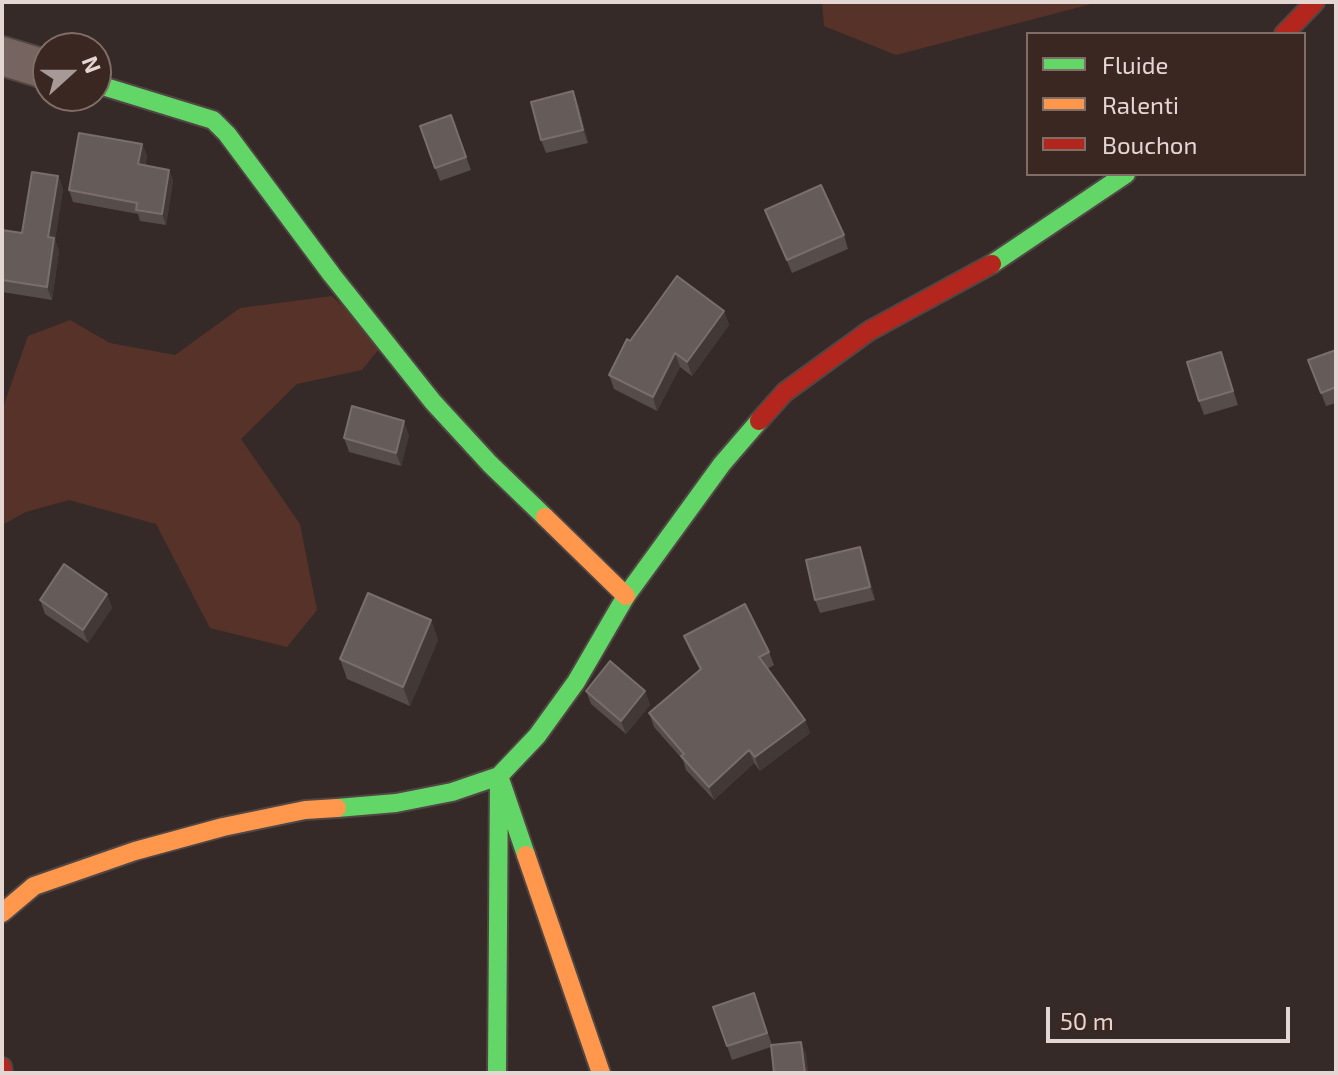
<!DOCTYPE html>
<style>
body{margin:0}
#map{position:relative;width:1338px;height:1075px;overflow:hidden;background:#352a28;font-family:"Exo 2",sans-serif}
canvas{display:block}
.frame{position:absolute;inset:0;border:4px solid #e4d6d2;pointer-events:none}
.legend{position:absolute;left:1026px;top:32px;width:280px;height:144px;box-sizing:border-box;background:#3b2722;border:2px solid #7f6d68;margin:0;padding:10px 14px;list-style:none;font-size:24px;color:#e4d6d2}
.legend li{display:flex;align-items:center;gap:16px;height:40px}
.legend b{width:40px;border:2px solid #7f6d68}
.north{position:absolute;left:32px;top:32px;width:80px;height:80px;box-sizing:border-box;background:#3b2722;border:2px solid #7f6d68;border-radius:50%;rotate:69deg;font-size:22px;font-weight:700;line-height:32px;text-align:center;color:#e4d6d2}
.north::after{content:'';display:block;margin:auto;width:28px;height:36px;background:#a79a96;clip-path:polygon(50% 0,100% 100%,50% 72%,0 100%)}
.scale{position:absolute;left:1046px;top:1007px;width:244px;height:36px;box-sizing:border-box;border:4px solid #e4d6d2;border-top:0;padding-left:10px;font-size:24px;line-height:28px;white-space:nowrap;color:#e4d6d2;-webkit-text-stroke:6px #3b2722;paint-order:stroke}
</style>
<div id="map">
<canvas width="1338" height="1075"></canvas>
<div class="frame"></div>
<ul class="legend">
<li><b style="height:10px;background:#63d668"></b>Fluide</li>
<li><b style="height:10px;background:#ff974d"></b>Ralenti</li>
<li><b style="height:10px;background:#b3261e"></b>Bouchon</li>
</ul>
<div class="north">N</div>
<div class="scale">50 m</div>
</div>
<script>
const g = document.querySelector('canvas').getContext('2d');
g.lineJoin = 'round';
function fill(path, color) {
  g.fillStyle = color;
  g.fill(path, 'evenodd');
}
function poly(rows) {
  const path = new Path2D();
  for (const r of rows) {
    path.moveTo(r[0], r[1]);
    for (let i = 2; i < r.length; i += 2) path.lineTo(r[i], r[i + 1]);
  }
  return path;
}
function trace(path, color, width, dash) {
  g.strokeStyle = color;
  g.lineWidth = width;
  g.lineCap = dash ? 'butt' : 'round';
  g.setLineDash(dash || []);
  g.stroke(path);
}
fill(poly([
 [822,2,1099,2,896,55,824,26],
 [332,296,383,344,362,370,297,384,241,439,300,524,317,610,287,647,210,628,156,524,69,500,26,512,2,525,2,410,28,336,70,320,110,343,175,355,240,308]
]), '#573229');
const street = poly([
 [2,56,48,70]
]);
const fast = poly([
 [96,84,213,120,227,134,332,275,433,402,490,464,545,517],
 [992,264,1126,174],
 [337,808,396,803,452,792,499,776,537,736,576,682,626,596,722,464,759,421],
 [497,1073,499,776,526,855]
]);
const slow = poly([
 [545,517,626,596],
 [526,855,601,1073],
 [2,913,34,886,135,851,223,827,305,810,337,808]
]);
const jam = poly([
 [1284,34,1315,2],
 [759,421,785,392,869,331,992,264],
 [2,1067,3,1073]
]);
trace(street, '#504644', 42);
trace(fast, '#504644', 22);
trace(slow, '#504644', 22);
trace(jam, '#504644', 22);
trace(street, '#75645f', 38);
trace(fast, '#63d668', 18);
trace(slow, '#ff974d', 18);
trace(jam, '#b3261e', 18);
fill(poly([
 [578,104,588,143,546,153,541,140],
 [451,115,471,170,440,181,420,126],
 [142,144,147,156,145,166,169,170,173,181,166,225,140,221,138,214,73,202,69,190],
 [58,176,63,189,55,240,59,251,52,300,2,292,2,230,22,233],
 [765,210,844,235,848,249,792,273],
 [724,311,729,325,692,376,680,367,657,411,614,389,609,375,630,341],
 [1336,350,1336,403,1326,406,1308,360],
 [1221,352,1238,405,1204,415,1199,401],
 [409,435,401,466,349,452,344,438],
 [860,547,865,561,875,600,820,613,815,600],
 [107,594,112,608,88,643,45,614,40,600],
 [431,620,438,640,410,706,347,679,340,659],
 [684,636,769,652,774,665,767,669,805,720,810,733,760,771,754,763,714,800,686,770,683,760,654,727,649,713,700,670,689,649],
 [586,691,645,691,650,705,626,734,591,704],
 [754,993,772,1045,801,1042,806,1055,808,1073,774,1073,771,1047,732,1060,713,1007]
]), '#564c4a');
fill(poly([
 [573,91,578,104,588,143,583,130],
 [142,144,147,156,143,176,138,164],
 [169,170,173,181,166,225,162,214],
 [58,176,63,189,55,240,59,251,52,300,47,287,48,237],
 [724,311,729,325,692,376,687,362],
 [675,353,680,367,657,411,653,397],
 [404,421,409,435,401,466,396,453],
 [860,547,865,561,875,600,870,587],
 [107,594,112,608,88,643,83,630],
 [431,620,438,640,410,706,403,687],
 [645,691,650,705,626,734,621,721],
 [805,720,810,733,760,771,755,757],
 [749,750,754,763,714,800,709,787],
 [801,1042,806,1055,808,1073,805,1073]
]), '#423836');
const building = poly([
 [573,91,583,130,541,140,531,102,573,91],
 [451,115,466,157,435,168,420,126,451,115],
 [79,133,142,144,138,164,169,170,162,214,136,210,137,203,69,190,79,133],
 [32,172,58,176,48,237,54,238,47,287,2,280,2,230,22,233,32,172],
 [821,185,844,235,787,260,765,210,821,185],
 [677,276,724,311,687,362,675,353,653,397,609,375,627,339,630,341,677,276],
 [1336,350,1336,387,1321,393,1308,360,1336,350],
 [1221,352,1233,391,1199,401,1187,362,1221,352],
 [352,406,404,421,396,453,344,438,352,406],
 [860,547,870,587,815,600,806,560,860,547],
 [64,564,107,594,83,630,40,600,64,564],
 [368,593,431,620,403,687,340,659,368,593],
 [745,604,769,652,759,657,805,720,755,757,749,750,709,787,681,756,684,754,649,713,701,669,684,636,745,604],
 [610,661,645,691,621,721,586,691,610,661],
 [754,993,767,1033,727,1046,713,1007,754,993],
 [801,1042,805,1073,774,1073,771,1045,801,1042]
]);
fill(building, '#655b59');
trace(building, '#796e6c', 2);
</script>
